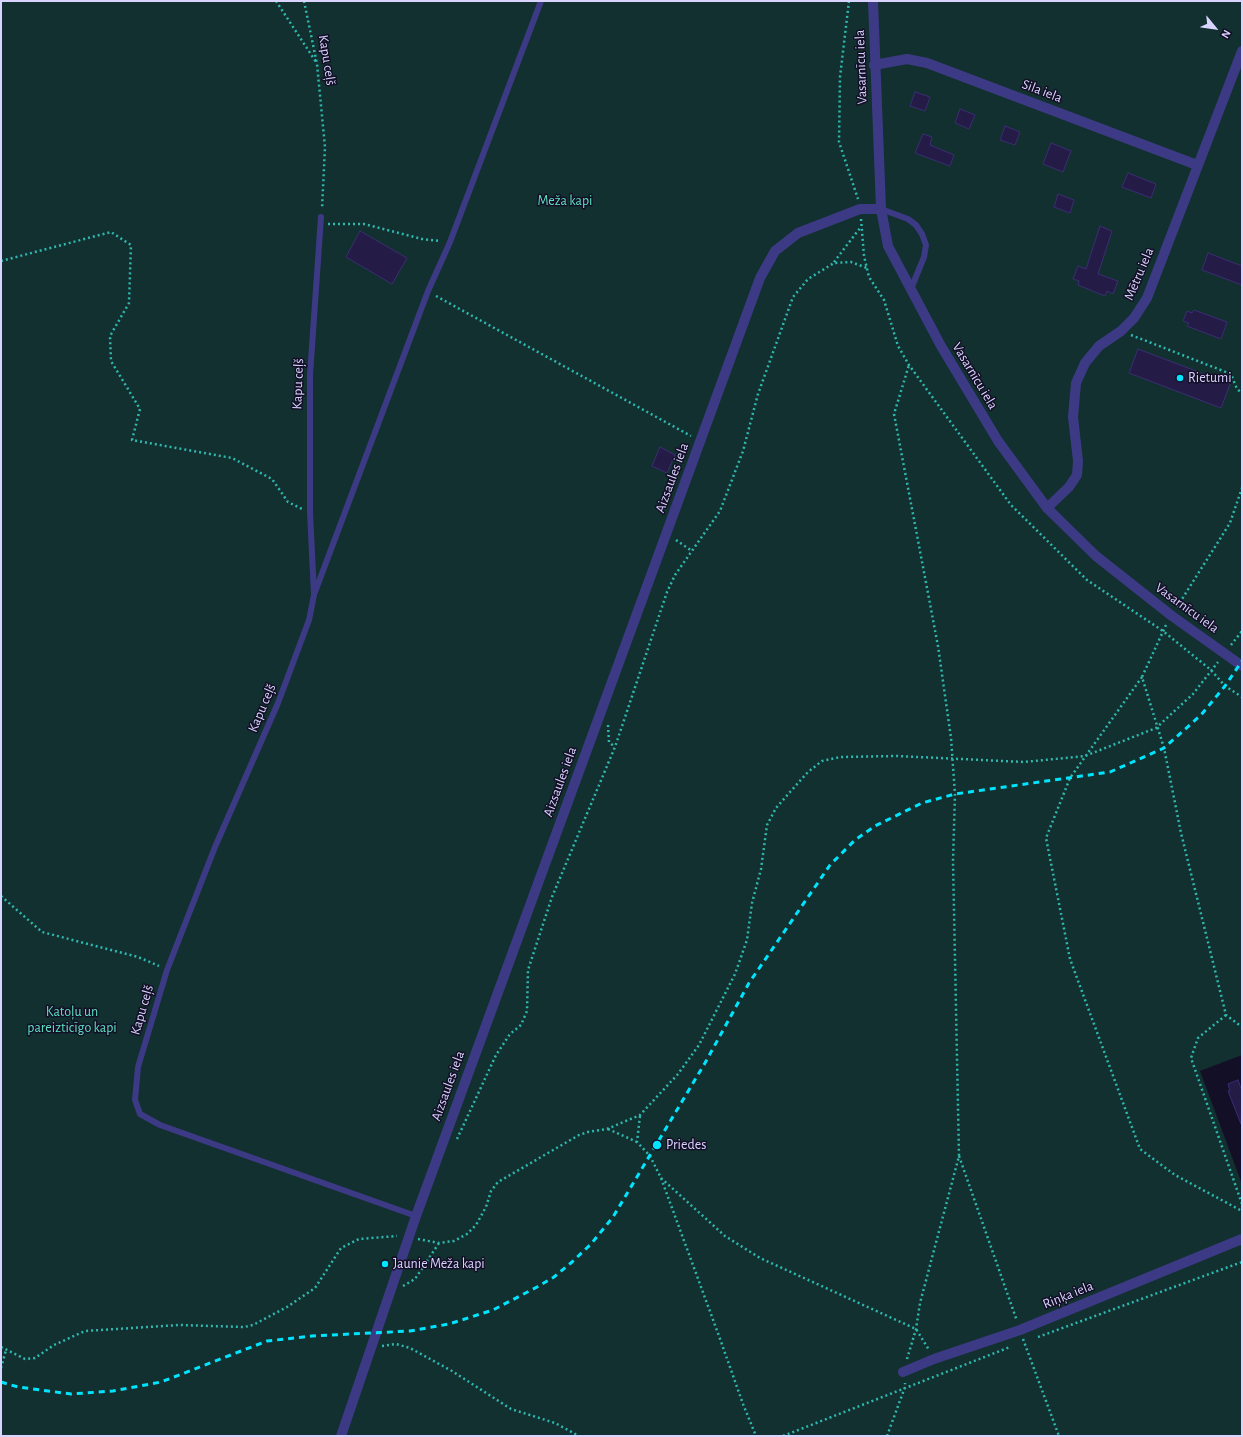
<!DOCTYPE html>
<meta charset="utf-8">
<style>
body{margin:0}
#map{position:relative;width:1243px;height:1437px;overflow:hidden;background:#130f26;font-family:"Alegreya Sans",sans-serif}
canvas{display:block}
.frame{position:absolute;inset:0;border:2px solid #d9d4ff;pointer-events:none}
.north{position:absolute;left:1195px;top:8px;width:40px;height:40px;-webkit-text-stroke:3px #130f26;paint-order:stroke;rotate:119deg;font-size:11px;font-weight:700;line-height:16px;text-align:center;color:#d9d4ff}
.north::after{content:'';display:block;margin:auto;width:14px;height:18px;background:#d9d4ff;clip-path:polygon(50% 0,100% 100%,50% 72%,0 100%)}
</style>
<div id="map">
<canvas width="1243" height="1437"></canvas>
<div class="frame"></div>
<div class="north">N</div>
</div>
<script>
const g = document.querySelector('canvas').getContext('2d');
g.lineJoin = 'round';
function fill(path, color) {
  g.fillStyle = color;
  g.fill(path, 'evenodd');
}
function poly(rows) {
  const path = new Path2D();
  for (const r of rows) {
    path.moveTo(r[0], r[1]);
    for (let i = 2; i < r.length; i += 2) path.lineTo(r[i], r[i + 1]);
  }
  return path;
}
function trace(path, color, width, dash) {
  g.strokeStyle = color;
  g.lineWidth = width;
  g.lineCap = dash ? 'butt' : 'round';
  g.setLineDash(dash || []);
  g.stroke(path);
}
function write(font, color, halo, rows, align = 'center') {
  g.font = font + ' "Alegreya Sans",sans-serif';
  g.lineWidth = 3;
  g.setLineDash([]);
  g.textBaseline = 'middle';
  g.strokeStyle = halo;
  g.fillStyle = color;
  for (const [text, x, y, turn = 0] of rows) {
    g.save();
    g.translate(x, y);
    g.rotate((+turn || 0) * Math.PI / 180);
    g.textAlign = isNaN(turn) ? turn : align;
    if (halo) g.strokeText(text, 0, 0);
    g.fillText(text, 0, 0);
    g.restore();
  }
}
fill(poly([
 [1,1,1242,1,1242,1055,1200,1071,1242,1184,1242,1435,1,1436]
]), '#12302f');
const building = poly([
 [915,92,930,97,925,111,910,106,915,92],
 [960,109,975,115,969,129,955,123,960,109],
 [1005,126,1020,132,1015,145,1000,140,1005,126],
 [923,134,932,137,930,145,954,155,950,166,915,153,923,134],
 [1051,143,1071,151,1063,172,1043,164,1051,143],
 [1128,173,1156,184,1151,198,1122,187,1128,173],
 [1058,194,1074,200,1070,213,1054,207,1058,194],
 [1100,226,1112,231,1098,274,1118,281,1113,294,1107,291,1105,296,1078,285,1079,281,1073,279,1078,266,1086,269,1100,226],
 [360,231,407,258,392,284,346,257,360,231],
 [1208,253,1242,266,1242,285,1202,270,1208,253],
 [1194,310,1227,322,1221,339,1187,326,1189,323,1183,321,1187,311,1192,313,1194,310],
 [1138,349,1230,384,1221,408,1129,373,1138,349],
 [660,447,675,455,667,473,652,466,660,447],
 [1238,1080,1242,1091,1241,1124,1228,1091,1230,1091,1228,1084,1238,1080]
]);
fill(building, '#241b47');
trace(building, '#3b2d73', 1);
trace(poly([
 [276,1,316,62],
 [304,1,317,64,325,147,322,209],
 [849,1,840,77,839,142,858,199],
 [861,219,864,256,869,277,884,300,898,346,909,365,1011,505,1087,580,1163,631,1211,670,1225,686,1242,697],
 [328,224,364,224,422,239,441,241],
 [1,261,111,232,131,245,129,303,110,336,111,361,140,409,132,440,232,458,272,479,288,502,302,509],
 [834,262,860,228],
 [436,296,691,436],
 [1131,335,1231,374,1237,389,1242,393],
 [676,540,692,551],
 [1177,607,1230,523,1242,488],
 [1166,625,1142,677,1164,748,1181,833,1226,1015,1242,1027],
 [1231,645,1242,631],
 [1142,677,1070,778,1046,838,1070,959,1140,1149,1175,1175,1242,1211],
 [608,725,609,742,615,747],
 [1,896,42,932,138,957,159,966],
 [1226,1015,1198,1038,1191,1058,1242,1204],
 [640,1116,637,1142,650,1156,661,1178,719,1336,743,1404,756,1436],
 [608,1129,637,1142],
 [457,1139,496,1055,510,1034,521,1025,527,1011,528,970,552,897,615,747,667,592,675,575,720,511,743,451,758,394,793,297,808,279,834,263,851,262,867,268],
 [959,1156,1017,1321],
 [661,1178,725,1236,760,1258,916,1329,929,1350],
 [418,1239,439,1243,454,1241,467,1234,476,1225,486,1207,491,1191,498,1182,579,1135,588,1132,607,1129,640,1115,678,1074,699,1045,735,974,747,940,752,903,761,869,767,825,776,808,790,792,808,772,822,761,840,757,897,756,1024,762,1085,756,1156,728,1193,694,1218,662],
 [403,1286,415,1279,439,1243],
 [1038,1337,1242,1262],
 [1023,1339,1059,1436],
 [382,1346,396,1344,410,1348,452,1371,511,1409,555,1423,579,1436],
 [1,1347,25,1359,35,1358,54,1345,85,1331,179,1325,244,1327,253,1325,287,1307,315,1288,341,1248,359,1239,397,1236],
 [907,1359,916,1329,920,1303,959,1156,953,861,955,794,951,738,938,646,894,414,909,365],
 [1,1368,6,1350],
 [783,1436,1010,1347],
 [887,1436,905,1387,905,1383]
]), '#2fb8b0', 2.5, [2, 3]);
trace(poly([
 [881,209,908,219,916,225,922,234,926,245,924,257,911,289],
 [321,217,310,375,310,512,314,595,309,620,278,703,215,847,167,970,138,1067,135,1100,140,1114,160,1125,416,1216],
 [315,592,428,291,450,242,541,1]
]), '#3d3a85', 6);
trace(poly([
 [874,65,907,59,927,63,1197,165],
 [1047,508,1069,487,1077,475,1078,461,1073,417,1076,383,1085,363,1099,346,1121,331,1134,318,1147,298,1242,51],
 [903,1372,934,1359,1020,1330,1242,1239],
 [341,1436,416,1216,760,278,775,251,798,233,860,209,881,209]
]), '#3d3a85', 10);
trace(poly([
 [873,1,881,209,888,246,941,346,998,441,1047,508,1096,556,1172,616,1242,666]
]), '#3d3a85', 10);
trace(poly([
 [1,1382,18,1387,71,1394,113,1391,161,1382,267,1341,312,1336,410,1331,449,1324,493,1310,537,1287,554,1277,572,1262,591,1244,613,1217,705,1063,749,983,830,865,855,840,875,826,922,803,955,794,1110,772,1164,748,1201,715,1225,686,1242,661]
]), '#00e5ff', 3, [6, 5]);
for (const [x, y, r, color] of [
 [1180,378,4,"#00e5ff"],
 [657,1145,5,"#00e5ff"],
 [385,1264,4,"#00e5ff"]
]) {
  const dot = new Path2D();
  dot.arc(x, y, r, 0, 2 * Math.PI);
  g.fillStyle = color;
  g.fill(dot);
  trace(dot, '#130f26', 1.5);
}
write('14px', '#d9d4ff', '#130f26', [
 ["Kapu ceļš",327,60,81],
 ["Vasarnīcu iela",861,67,-92],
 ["Sila iela",1042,91,21],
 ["Mētru iela",1139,274,-67],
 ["Vasarnīcu iela",975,376,59],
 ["Kapu ceļš",298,384,-88],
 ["Aizsaules iela",672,478,-70],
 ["Vasarnīcu iela",1187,608,36],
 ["Kapu ceļš",262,708,-67],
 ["Aizsaules iela",560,782,-70],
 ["Kapu ceļš",142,1010,-74],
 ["Aizsaules iela",448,1086,-70],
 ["Riņķa iela",1068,1295,-22]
]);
write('14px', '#5fe0c0', '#130f26', [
 ["Meža kapi",565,201],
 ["Katoļu un",72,1012],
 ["pareizticīgo kapi",72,1028]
]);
write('14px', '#d9d4ff', '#130f26', [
 ["Rietumi",1188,378],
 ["Priedes",666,1145],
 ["Jaunie Meža kapi",393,1264]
], 'left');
</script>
